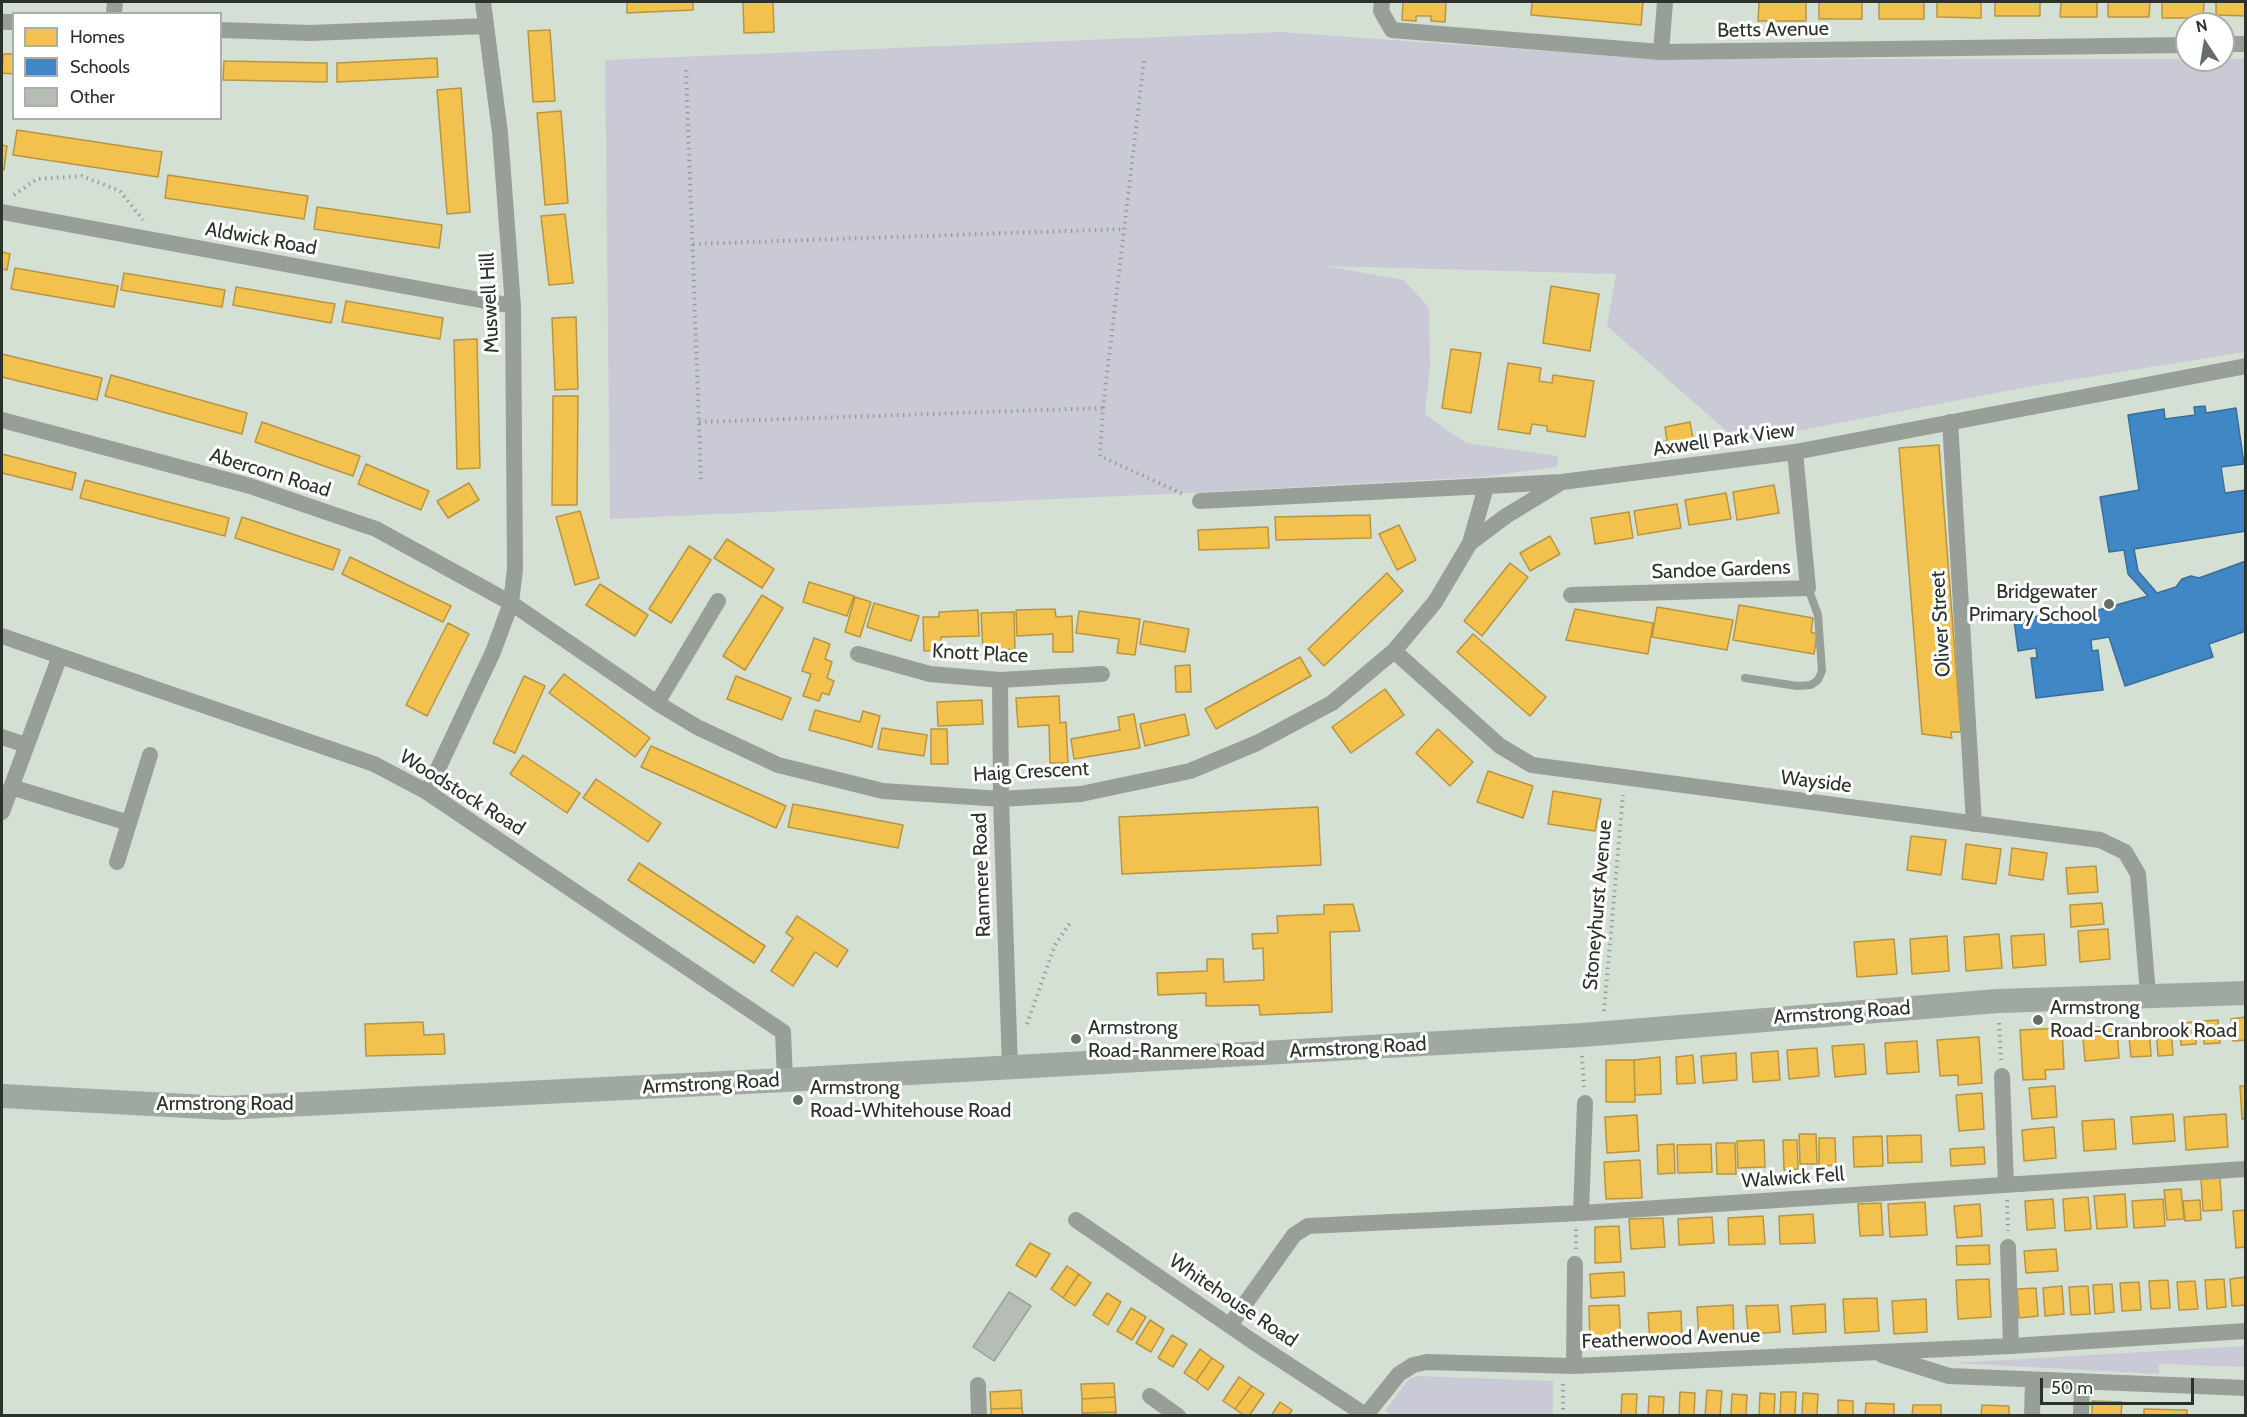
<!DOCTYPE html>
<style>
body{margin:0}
#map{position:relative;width:2247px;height:1417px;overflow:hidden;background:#d5e0d5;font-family:Cabin,sans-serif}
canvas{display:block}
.frame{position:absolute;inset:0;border:3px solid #2a322a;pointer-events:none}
.legend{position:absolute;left:12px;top:12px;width:210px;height:108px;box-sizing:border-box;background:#fff;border:2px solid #aaadaa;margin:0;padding:8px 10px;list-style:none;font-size:18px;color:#2a322a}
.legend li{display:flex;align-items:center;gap:12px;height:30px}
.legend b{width:30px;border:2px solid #aaadaa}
.north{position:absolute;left:2175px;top:12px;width:60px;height:60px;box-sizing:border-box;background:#fff;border:2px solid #aaadaa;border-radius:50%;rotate:348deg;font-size:16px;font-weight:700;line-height:24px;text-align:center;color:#2a322a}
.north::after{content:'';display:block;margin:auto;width:21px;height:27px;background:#666f66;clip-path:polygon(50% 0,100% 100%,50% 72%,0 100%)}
.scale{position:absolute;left:2040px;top:1378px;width:154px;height:27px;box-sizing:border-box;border:3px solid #2a322a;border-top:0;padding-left:8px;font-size:18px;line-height:21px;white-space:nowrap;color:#2a322a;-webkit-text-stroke:4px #fff;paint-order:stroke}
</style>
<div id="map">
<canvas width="2247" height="1417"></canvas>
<div class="frame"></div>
<ul class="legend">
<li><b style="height:16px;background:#f2c14e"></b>Homes</li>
<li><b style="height:16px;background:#3f88c5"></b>Schools</li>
<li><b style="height:16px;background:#b5bdb5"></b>Other</li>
</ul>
<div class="north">N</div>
<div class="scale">50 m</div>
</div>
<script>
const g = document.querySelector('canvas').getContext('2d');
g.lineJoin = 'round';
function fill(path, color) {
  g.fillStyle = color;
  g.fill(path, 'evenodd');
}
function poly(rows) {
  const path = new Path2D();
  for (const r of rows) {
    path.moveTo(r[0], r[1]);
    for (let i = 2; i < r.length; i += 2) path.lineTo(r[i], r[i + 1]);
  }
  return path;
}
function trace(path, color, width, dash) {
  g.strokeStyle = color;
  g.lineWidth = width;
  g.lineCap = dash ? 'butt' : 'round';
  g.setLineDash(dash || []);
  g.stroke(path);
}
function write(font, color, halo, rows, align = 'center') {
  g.font = font + ' Cabin,sans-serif';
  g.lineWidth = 6;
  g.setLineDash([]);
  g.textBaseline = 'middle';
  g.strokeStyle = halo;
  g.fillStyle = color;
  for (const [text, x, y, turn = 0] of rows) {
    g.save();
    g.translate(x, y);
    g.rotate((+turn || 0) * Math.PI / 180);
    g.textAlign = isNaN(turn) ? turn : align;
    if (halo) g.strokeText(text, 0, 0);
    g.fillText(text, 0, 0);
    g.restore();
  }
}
fill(poly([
 [1281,32,1657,59,2245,59,2245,352,2033,386,1739,442,1607,326,1616,274,1326,266,1404,280,1429,308,1430,367,1425,414,1466,443,1558,456,1557,467,1481,477,1189,493,610,519,605,60],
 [2245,1346,2245,1367,2159,1364,2159,1374,1953,1363],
 [1417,1376,1553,1381,1553,1415,1392,1416,1385,1411,1409,1379]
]), '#cacad7');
const homes = poly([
 [627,2,693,2,693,10,627,13,627,2],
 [743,2,773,2,774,32,744,33,743,2],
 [1403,2,1446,2,1445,22,1431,21,1431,16,1416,16,1416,21,1402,20,1403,2],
 [1532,2,1643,2,1641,25,1531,15,1532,2],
 [1759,2,1806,2,1806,21,1758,21,1759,2],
 [1819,2,1862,2,1862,19,1819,19,1819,2],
 [1879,2,1924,2,1924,19,1879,19,1879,2],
 [1937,2,1981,2,1981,18,1937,17,1937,2],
 [1995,2,2040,2,2040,16,1995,16,1995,2],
 [2061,2,2097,2,2097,17,2060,17,2061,2],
 [2108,2,2150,2,2149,17,2108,17,2108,2],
 [2162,2,2204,2,2203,18,2162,18,2162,2],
 [2216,2,2246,2,2246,16,2216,15,2216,2],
 [550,30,555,101,533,102,528,31,550,30],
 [3,54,14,54,14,74,2,73,3,54],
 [437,58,438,77,337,82,337,63,437,58],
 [224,61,327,63,327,82,223,80,224,61],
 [461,88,470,212,447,214,437,90,461,88],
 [561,111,568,203,545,205,537,113,561,111],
 [17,130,162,152,158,177,13,155,17,130],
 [2,145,7,146,4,170,2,169,2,145],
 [168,175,308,196,304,219,165,198,168,175],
 [317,207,442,225,439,248,314,229,317,207],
 [565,214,573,283,549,285,541,216,565,214],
 [2,252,10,254,7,270,2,269,2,252],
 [15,268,118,286,114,307,11,289,15,268],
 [124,273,225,290,222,307,121,290,124,273],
 [1551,286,1599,294,1590,351,1543,343,1551,286],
 [236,287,335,304,331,323,233,305,236,287],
 [346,301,443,318,440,339,342,322,346,301],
 [576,317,578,389,555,390,552,318,576,317],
 [477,339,480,468,457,469,454,340,477,339],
 [1451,349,1481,353,1471,413,1442,408,1451,349],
 [2,354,102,378,97,400,2,377,2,354],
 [1508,363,1541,368,1539,381,1552,383,1553,375,1594,381,1585,437,1547,431,1547,426,1532,424,1530,434,1498,429,1508,363],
 [111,375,247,413,242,434,105,396,111,375],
 [553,396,578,396,577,505,552,505,553,396],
 [262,422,360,456,353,476,255,442,262,422],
 [1690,422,1695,450,1663,457,1660,442,1667,441,1665,427,1690,422],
 [1939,445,1961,732,1951,732,1952,738,1922,734,1899,448,1939,445],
 [2,454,76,473,72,490,2,473,2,454],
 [366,464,429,491,421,510,358,484,366,464],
 [85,480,229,518,225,536,80,498,85,480],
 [469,483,479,500,448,518,437,501,469,483],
 [1774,485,1779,513,1737,520,1733,492,1774,485],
 [1726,493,1731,519,1689,525,1685,500,1726,493],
 [1677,504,1681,528,1638,535,1634,511,1677,504],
 [580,511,599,578,575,585,556,517,580,511],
 [1629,512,1633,538,1595,544,1591,518,1629,512],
 [1370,515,1371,538,1276,540,1275,517,1370,515],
 [242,517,340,550,333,570,235,538,242,517],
 [1399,525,1416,560,1397,570,1379,534,1399,525],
 [1268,527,1269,548,1199,550,1198,530,1268,527],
 [1550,536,1560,554,1530,571,1520,553,1550,536],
 [727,539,774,569,762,588,714,558,727,539],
 [689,546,711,560,671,623,649,609,689,546],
 [350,557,451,606,443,622,342,574,350,557],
 [1510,563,1528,577,1482,636,1464,621,1510,563],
 [1387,573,1403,591,1324,666,1308,649,1387,573],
 [809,582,854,596,847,616,803,602,809,582],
 [600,584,648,615,635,636,586,605,600,584],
 [762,595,783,608,745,670,723,656,762,595],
 [855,597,871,602,860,637,845,632,855,597],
 [874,603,919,616,911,641,867,627,874,603],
 [1739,605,1813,618,1811,632,1817,634,1814,654,1733,640,1739,605],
 [1657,607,1733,620,1727,650,1652,637,1657,607],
 [1055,609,1056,617,1072,616,1073,652,1053,652,1053,634,1017,636,1016,610,1055,609],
 [1575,609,1653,623,1648,654,1566,640,1575,609],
 [978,610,979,636,941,637,941,650,924,651,923,617,939,617,939,612,978,610],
 [1079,611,1140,619,1135,655,1117,653,1119,639,1076,633,1079,611],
 [1014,612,1015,649,983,650,981,613,1014,612],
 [1144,621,1189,629,1185,652,1140,644,1144,621],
 [448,623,469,634,427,716,406,705,448,623],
 [1473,634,1546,697,1530,716,1457,652,1473,634],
 [814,638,830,644,825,659,832,662,827,678,834,681,829,695,822,693,819,701,803,696,811,674,802,671,814,638],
 [1300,657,1311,676,1216,729,1205,709,1300,657],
 [1190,665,1191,692,1176,692,1175,666,1190,665],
 [564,674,650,738,635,757,549,693,564,674],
 [524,676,545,686,515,753,493,743,524,676],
 [736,676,791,698,782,720,727,699,736,676],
 [1385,689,1404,715,1351,753,1332,727,1385,689],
 [1059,696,1060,723,1066,722,1068,763,1050,763,1049,725,1018,727,1016,698,1059,696],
 [982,700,983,724,938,726,937,702,982,700],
 [815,710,860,722,863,711,880,716,872,747,809,730,815,710],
 [1134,714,1140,748,1074,759,1071,739,1120,730,1118,717,1134,714],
 [1185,714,1189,735,1145,746,1140,724,1185,714],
 [882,728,927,735,924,756,878,749,882,728],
 [931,729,947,729,948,764,931,764,931,729],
 [1438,729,1473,762,1450,786,1416,753,1438,729],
 [651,746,786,806,776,828,641,767,651,746],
 [523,755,580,793,567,813,510,774,523,755],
 [1488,771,1533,786,1523,818,1477,802,1488,771],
 [596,779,661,823,648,842,583,798,596,779],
 [1553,791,1601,799,1595,831,1548,824,1553,791],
 [793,804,903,825,898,848,788,827,793,804],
 [1318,807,1321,865,1122,874,1119,817,1318,807],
 [1911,836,1946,840,1941,875,1907,870,1911,836],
 [1966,844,2001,849,1996,884,1962,879,1966,844],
 [2012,848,2047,853,2043,880,2009,875,2012,848],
 [639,863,765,946,754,963,628,880,639,863],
 [2096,866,2098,892,2068,894,2066,868,2096,866],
 [2102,903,2104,924,2071,927,2070,905,2102,903],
 [1353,904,1360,931,1330,932,1332,1012,1260,1015,1259,1005,1206,1006,1206,993,1158,995,1157,973,1207,971,1207,959,1223,959,1224,982,1264,980,1263,948,1253,949,1252,934,1278,933,1277,916,1324,914,1324,905,1353,904],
 [797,916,848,950,837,967,815,952,793,986,771,971,793,938,786,933,797,916],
 [2108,929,2110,959,2080,962,2078,931,2108,929],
 [1999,934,2002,968,1966,971,1964,937,1999,934],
 [2044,934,2046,965,2013,968,2011,936,2044,934],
 [1947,936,1949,971,1912,974,1910,939,1947,936],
 [1894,939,1897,974,1857,977,1854,942,1894,939],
 [2246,1017,2246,1040,2233,1041,2231,1019,2246,1017],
 [2218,1020,2220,1043,2204,1044,2203,1021,2218,1020],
 [423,1022,424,1035,444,1034,445,1054,366,1056,365,1024,423,1022],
 [2195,1022,2196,1044,2181,1045,2179,1023,2195,1022],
 [2149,1025,2151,1056,2131,1057,2128,1027,2149,1025],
 [2117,1026,2119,1058,2085,1061,2082,1028,2117,1026],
 [2171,1026,2173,1055,2158,1056,2156,1027,2171,1026],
 [2062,1028,2064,1069,2045,1070,2046,1079,2023,1080,2020,1030,2062,1028],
 [1979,1037,1982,1083,1958,1085,1958,1075,1940,1076,1937,1040,1979,1037],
 [1917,1041,1919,1072,1887,1074,1885,1043,1917,1041],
 [1864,1044,1866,1074,1835,1077,1832,1046,1864,1044],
 [1817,1048,1819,1076,1789,1079,1787,1050,1817,1048],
 [1778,1051,1780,1080,1753,1082,1751,1053,1778,1051],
 [1736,1053,1737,1080,1703,1083,1701,1056,1736,1053],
 [1693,1055,1695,1083,1677,1084,1676,1057,1693,1055],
 [1660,1057,1661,1094,1635,1095,1634,1060,1660,1057],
 [1606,1060,1634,1060,1635,1102,1606,1102,1606,1060],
 [2055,1086,2057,1117,2032,1119,2029,1088,2055,1086],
 [2240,1086,2246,1086,2246,1118,2242,1119,2240,1086],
 [1982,1093,1984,1129,1959,1131,1956,1095,1982,1093],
 [2173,1114,2175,1141,2133,1144,2131,1117,2173,1114],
 [2226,1114,2228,1147,2186,1150,2184,1117,2226,1114],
 [1637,1115,1639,1151,1607,1153,1605,1117,1637,1115],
 [2114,1119,2116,1149,2084,1151,2082,1121,2114,1119],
 [2054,1127,2056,1158,2024,1161,2022,1130,2054,1127],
 [1799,1134,1816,1134,1817,1164,1800,1164,1799,1134],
 [1921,1135,1922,1162,1888,1163,1887,1136,1921,1135],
 [1882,1136,1883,1166,1854,1167,1853,1137,1882,1136],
 [1819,1138,1835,1138,1836,1165,1819,1166,1819,1138],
 [1764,1140,1765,1167,1738,1168,1737,1141,1764,1140],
 [1783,1140,1797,1140,1798,1169,1784,1170,1783,1140],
 [1716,1143,1735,1143,1736,1174,1717,1174,1716,1143],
 [1674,1144,1675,1173,1658,1174,1657,1145,1674,1144],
 [1711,1144,1712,1172,1678,1173,1677,1145,1711,1144],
 [1984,1147,1985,1164,1951,1166,1950,1149,1984,1147],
 [1640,1160,1642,1198,1606,1199,1604,1162,1640,1160],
 [2220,1177,2222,1210,2203,1211,2201,1179,2220,1177],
 [2181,1189,2184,1219,2167,1220,2164,1190,2181,1189],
 [2125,1194,2127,1227,2097,1229,2094,1196,2125,1194],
 [2088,1197,2091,1229,2065,1231,2063,1199,2088,1197],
 [2053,1199,2055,1228,2027,1230,2025,1201,2053,1199],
 [2163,1199,2165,1226,2134,1228,2132,1201,2163,1199],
 [2200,1200,2201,1220,2185,1221,2183,1201,2200,1200],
 [1925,1202,1927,1235,1890,1237,1888,1204,1925,1202],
 [1881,1203,1883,1235,1860,1236,1858,1204,1881,1203],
 [1980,1204,1982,1236,1957,1238,1954,1206,1980,1204],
 [2246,1210,2246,1247,2236,1248,2233,1211,2246,1210],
 [1813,1214,1815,1243,1780,1244,1779,1216,1813,1214],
 [1763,1216,1765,1244,1729,1245,1728,1218,1763,1216],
 [1712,1217,1714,1243,1679,1245,1678,1219,1712,1217],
 [1663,1218,1665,1247,1631,1249,1629,1219,1663,1218],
 [1619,1226,1621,1262,1595,1263,1595,1227,1619,1226],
 [1030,1243,1050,1254,1036,1277,1016,1265,1030,1243],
 [1989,1245,1990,1264,1957,1265,1956,1246,1989,1245],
 [2056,1249,2058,1271,2026,1273,2024,1251,2056,1249],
 [1067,1266,1079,1274,1063,1298,1051,1289,1067,1266],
 [1624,1272,1625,1296,1591,1298,1590,1274,1624,1272],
 [1079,1274,1091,1283,1075,1306,1063,1298,1079,1274],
 [2246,1277,2246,1305,2232,1306,2230,1279,2246,1277],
 [1989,1279,1991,1317,1958,1319,1956,1280,1989,1279],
 [2224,1279,2226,1307,2207,1309,2205,1280,2224,1279],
 [2168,1280,2170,1308,2151,1309,2149,1281,2168,1280],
 [2195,1281,2198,1309,2179,1310,2177,1282,2195,1281],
 [2139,1282,2141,1310,2122,1311,2120,1283,2139,1282],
 [2112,1284,2114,1312,2095,1314,2093,1285,2112,1284],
 [2062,1286,2064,1314,2045,1316,2043,1288,2062,1286],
 [2088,1286,2090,1314,2071,1315,2069,1287,2088,1286],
 [2036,1288,2038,1316,2019,1318,2017,1289,2036,1288],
 [1107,1293,1121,1302,1108,1325,1093,1315,1107,1293],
 [1877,1298,1879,1331,1845,1333,1843,1299,1877,1298],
 [1926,1299,1927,1332,1894,1334,1892,1301,1926,1299],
 [1825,1304,1826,1332,1793,1334,1791,1306,1825,1304],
 [1619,1305,1621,1342,1590,1343,1589,1306,1619,1305],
 [1733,1305,1734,1340,1699,1341,1697,1307,1733,1305],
 [1778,1305,1780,1332,1748,1334,1746,1306,1778,1305],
 [1131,1308,1146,1317,1132,1340,1117,1331,1131,1308],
 [1681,1311,1682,1341,1650,1342,1648,1313,1681,1311],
 [1150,1320,1164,1329,1151,1352,1136,1343,1150,1320],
 [1172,1335,1187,1344,1173,1367,1158,1358,1172,1335],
 [1200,1349,1212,1358,1196,1381,1184,1373,1200,1349],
 [1212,1358,1224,1366,1208,1390,1196,1381,1212,1358],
 [1239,1377,1252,1386,1235,1409,1223,1401,1239,1377],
 [1114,1383,1115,1397,1082,1399,1081,1384,1114,1383],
 [1252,1386,1264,1394,1249,1416,1245,1416,1235,1409,1252,1386],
 [1021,1390,1022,1408,991,1409,990,1392,1021,1390],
 [1707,1390,1722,1391,1720,1416,1705,1416,1707,1390],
 [1680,1392,1695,1393,1694,1416,1679,1416,1680,1392],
 [1781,1392,1796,1392,1795,1416,1780,1416,1781,1392],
 [1760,1393,1775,1394,1774,1416,1759,1416,1760,1393],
 [1803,1393,1818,1394,1817,1416,1802,1416,1803,1393],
 [1622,1394,1637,1394,1636,1416,1621,1416,1622,1394],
 [1732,1394,1747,1395,1746,1416,1731,1416,1732,1394],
 [1649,1396,1664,1397,1663,1416,1648,1416,1649,1396],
 [1115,1397,1116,1412,1082,1413,1082,1399,1115,1397],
 [1838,1400,1853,1401,1853,1416,1838,1416,1838,1400],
 [2092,1401,2122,1402,2121,1416,2092,1416,2092,1401],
 [1280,1402,1292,1410,1288,1416,1271,1416,1280,1402],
 [1866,1403,1894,1404,1894,1416,1865,1416,1866,1403],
 [1913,1405,1941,1405,1941,1416,1912,1416,1913,1405],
 [1982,1405,2009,1406,2009,1416,1981,1416,1982,1405],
 [1022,1408,1023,1416,991,1416,991,1409,1022,1408],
 [2144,1409,2187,1410,2187,1416,2144,1416,2144,1409],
 [1116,1412,1116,1416,1083,1416,1082,1413,1116,1412]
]);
fill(homes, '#f2c14e');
trace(homes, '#b69643', 1.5);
const schools = poly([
 [2205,406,2206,413,2236,408,2244,464,2221,467,2225,493,2246,490,2246,531,2134,549,2138,571,2157,593,2176,587,2182,579,2191,576,2199,578,2246,561,2246,631,2209,644,2213,657,2125,686,2109,637,2091,640,2092,651,2098,650,2103,690,2036,698,2031,658,2037,658,2036,648,2018,651,2014,620,2077,610,2077,616,2148,596,2128,574,2124,550,2109,552,2100,497,2139,490,2128,415,2164,409,2165,419,2195,415,2194,407,2205,406]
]);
fill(schools, '#3f88c5');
trace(schools, '#396e96', 1.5);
const building = poly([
 [1009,1292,1031,1306,994,1361,973,1347,1009,1292]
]);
fill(building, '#b5bdb5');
trace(building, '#9aa29a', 1.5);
trace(poly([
 [1144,61,1103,408,1100,456,1185,495],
 [686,70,701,479],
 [14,195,37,179,82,176,120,191,143,220],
 [693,244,1124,229],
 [699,422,1103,408],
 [1604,1011,1623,795],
 [1999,1023,2001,1060],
 [1027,1024,1055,945,1070,923],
 [1582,1056,1584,1087],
 [2007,1200,2008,1231],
 [1576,1249,1576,1229],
 [1563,1384,1563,1416]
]), '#999f99', 4, [1.5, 4.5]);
trace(poly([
 [1745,678,1797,686,1811,685,1818,680,1822,671,1818,615,1808,588]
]), '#989f98', 8);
trace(poly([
 [1382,2,1381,11,1392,30,1661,52,2187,45],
 [114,14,115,2],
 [2,22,14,22],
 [220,30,310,33,486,26],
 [2223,44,2246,44],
 [1661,52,1665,2],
 [2,212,513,306],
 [2,420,250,486,376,529,511,603,657,703,697,727,778,765,883,791,1001,799,1081,794,1190,771,1257,743,1332,703,1394,651,1435,602,1470,543,1506,516,1562,482],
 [1950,422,1974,824],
 [1200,501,1562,482,1795,452,2246,366],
 [1470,543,1486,487],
 [1571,595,1808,588,1795,452],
 [2,636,374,764,427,792,783,1032,785,1080],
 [1394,651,1500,746,1532,765,2100,840,2125,852,2138,874,2148,994],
 [858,654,930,674,1000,680,1102,674],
 [1000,680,1001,799,1010,1068],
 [657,703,718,601],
 [2,737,26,745],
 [11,787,129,823],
 [427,792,493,652,511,603,515,569,513,306,500,133,483,2],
 [2,812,60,656],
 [117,862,150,755],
 [2002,1076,2006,1185],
 [1581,1213,1585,1103],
 [1076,1220,1252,1341,1367,1416],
 [2008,1247,2011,1346],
 [1230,1325,1294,1235,1308,1226,1581,1213,2246,1169],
 [1882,1355,1949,1376,2246,1388],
 [1574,1366,1575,1264],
 [978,1385,979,1416],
 [1150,1396,1178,1416],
 [1366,1415,1399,1374,1413,1365,1427,1362,1574,1366,2011,1346,2246,1331],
 [2032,1416,2033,1381],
 [2081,1416,2082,1381]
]), '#989f98', 16);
trace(poly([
 [2,1096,225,1108,785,1080,1582,1035,1998,1001,2246,993]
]), '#9fa99f', 24);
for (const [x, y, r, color] of [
 [2109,604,6,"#666f66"],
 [2038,1020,6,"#666f66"],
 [1076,1039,6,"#666f66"],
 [798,1100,6,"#666f66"]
]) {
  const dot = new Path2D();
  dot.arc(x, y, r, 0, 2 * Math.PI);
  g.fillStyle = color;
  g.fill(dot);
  trace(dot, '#fff', 2);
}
write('20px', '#2a322a', '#fff', [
 ["Betts Avenue",1773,30,-1],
 ["Aldwick Road",261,239,10],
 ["Muswell Hill",490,303,-93],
 ["Axwell Park View",1724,440,-8],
 ["Abercorn Road",270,473,17],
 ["Sandoe Gardens",1721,570,-2],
 ["Oliver Street",1941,624,-93],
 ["Knott Place",980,654,3],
 ["Haig Crescent",1031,772,-3],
 ["Wayside",1816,782,7],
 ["Woodstock Road",462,793,32],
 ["Ranmere Road",982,875,-92],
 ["Stoneyhurst Avenue",1598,905,-85],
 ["Armstrong Road",1842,1013,-4],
 ["Armstrong Road",1358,1048,-3],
 ["Armstrong Road",711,1084,-3],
 ["Armstrong Road",225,1104],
 ["Walwick Fell",1793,1178,-4],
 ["Whitehouse Road",1233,1301,34],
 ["Featherwood Avenue",1671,1339,-2]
]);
write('20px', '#2a322a', '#fff', [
 ["Bridgewater",2097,592,"right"],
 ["Primary School",2097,615,"right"],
 ["Armstrong",2050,1008],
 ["Road-Cranbrook Road",2050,1031],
 ["Armstrong",1088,1028],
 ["Road-Ranmere Road",1088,1051],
 ["Armstrong",810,1088],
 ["Road-Whitehouse Road",810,1111]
], 'left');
</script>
